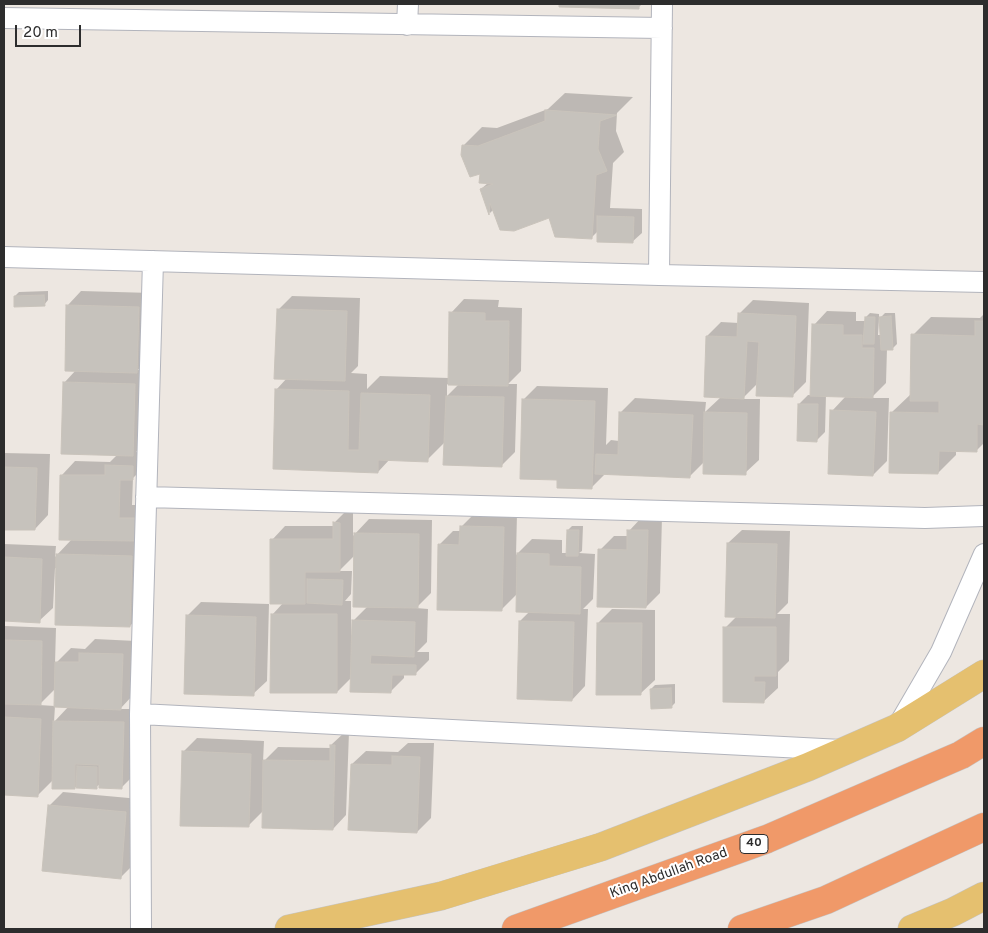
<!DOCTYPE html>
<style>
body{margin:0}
#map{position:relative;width:988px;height:933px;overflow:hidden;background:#ede7e1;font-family:Overpass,sans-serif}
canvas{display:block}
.frame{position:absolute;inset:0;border:5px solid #2d2d2d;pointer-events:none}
.scale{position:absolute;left:15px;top:25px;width:66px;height:22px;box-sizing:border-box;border:2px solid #2d2d2d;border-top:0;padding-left:6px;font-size:15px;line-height:18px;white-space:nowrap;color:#2d2d2d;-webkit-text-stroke:4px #fff;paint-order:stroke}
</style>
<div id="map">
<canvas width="988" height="933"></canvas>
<div class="frame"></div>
<div class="scale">20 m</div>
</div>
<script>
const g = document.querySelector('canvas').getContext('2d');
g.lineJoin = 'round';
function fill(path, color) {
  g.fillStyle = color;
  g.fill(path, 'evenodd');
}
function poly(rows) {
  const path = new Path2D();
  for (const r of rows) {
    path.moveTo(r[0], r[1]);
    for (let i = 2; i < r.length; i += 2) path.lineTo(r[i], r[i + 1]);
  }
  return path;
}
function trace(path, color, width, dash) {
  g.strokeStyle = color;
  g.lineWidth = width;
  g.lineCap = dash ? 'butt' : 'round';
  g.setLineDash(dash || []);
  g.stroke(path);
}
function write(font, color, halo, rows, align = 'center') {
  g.font = font + ' Overpass,sans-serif';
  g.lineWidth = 4;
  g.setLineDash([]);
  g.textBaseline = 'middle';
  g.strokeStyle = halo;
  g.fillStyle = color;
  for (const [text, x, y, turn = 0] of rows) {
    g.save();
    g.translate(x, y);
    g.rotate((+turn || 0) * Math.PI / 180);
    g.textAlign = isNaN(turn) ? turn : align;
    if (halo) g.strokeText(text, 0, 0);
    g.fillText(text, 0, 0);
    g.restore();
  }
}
fill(poly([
 [560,4,642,4,638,8,560,6],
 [565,93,633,97,617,113,616,131,624,152,613,163,610,208,642,209,642,233,632,242,598,231,591,238,549,216,494,209,490,213,481,189,488,183,464,145,482,127,497,128,548,109],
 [48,291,48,300,44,305,15,296,19,292],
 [81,291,152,293,150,358,138,370,148,371,147,441,136,452,146,452,146,465,133,478,132,505,150,505,149,526,134,542,145,542,143,612,130,626,57,568,55,568,53,608,39,621,4,620,4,544,56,546,55,557,72,539,62,475,75,461,110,462,118,454,64,383,76,370,68,305],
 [292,296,360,298,358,366,351,373,367,374,367,389,380,376,449,378,451,313,464,299,499,300,498,307,522,308,521,371,508,384,517,384,515,452,501,466,445,442,427,460,390,459,378,472,274,468,276,390,287,378,278,310],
 [447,384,459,384,447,396],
 [753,300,809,303,806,382,792,396,758,383,742,399,760,399,759,460,745,473,704,462,689,477,605,474,591,488,558,479,523,400,537,386,608,388,606,445,611,440,619,441,621,412,635,398,706,402,705,412,721,397,707,336,721,322,739,323,739,314],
 [827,311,856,312,856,321,866,321,866,317,870,313,879,314,879,319,885,313,895,313,897,344,893,348,887,349,886,383,871,398,889,398,887,461,873,475,832,411,846,396,826,395,825,432,816,441,799,404,808,395,812,395,814,325],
 [879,319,881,319,881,335,878,335],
 [984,314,984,443,976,451,956,451,956,455,938,473,892,412,911,394,913,335,931,317,980,318],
 [4,453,50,454,48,515,35,529,4,528],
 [348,509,353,509,353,536,369,519,432,520,431,593,416,608,428,609,427,642,417,652,429,652,429,660,415,674,404,674,404,678,390,692,352,677,337,692,272,615,283,603,272,540,285,526,334,526,334,523],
 [355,555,368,606,353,621,353,635,351,635,351,601,345,601,351,594,352,571,339,571],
 [475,513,517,514,516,555,532,539,562,540,562,553,567,553,568,530,572,526,583,526,582,551,579,553,595,554,593,599,583,609,588,609,585,686,572,700,520,621,530,611,517,594,501,610,439,545,453,531,461,531,461,527],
 [642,517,662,517,660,593,646,607,600,550,614,536,628,536,629,531],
 [742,530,790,531,788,603,777,614,790,614,789,661,778,672,778,688,764,701,725,628,737,616,728,543],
 [201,602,269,604,267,681,253,694,187,616],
 [612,609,655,610,655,680,641,693,598,623],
 [5,626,56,628,55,664,71,648,85,649,95,639,136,641,134,694,120,709,137,709,135,774,122,787,100,784,96,787,75,787,74,788,53,780,38,795,4,794],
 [56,688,55,706,39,705],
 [55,706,69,706,54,722],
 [675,684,675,703,671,707,651,689,655,685],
 [345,732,349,732,346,815,333,829,263,811,248,826,183,752,197,738,264,741,263,762,278,747,331,748,331,745],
 [408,743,434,743,431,818,417,832,352,764,366,751,398,752],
 [63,792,140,799,134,864,120,878,49,806]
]), '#0003');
const building = poly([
 [559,4,639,4,639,9,559,7,559,4],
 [545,110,617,115,600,121,598,149,607,171,596,175,592,239,555,237,549,218,514,231,500,230,490,203,489,215,480,189,493,184,479,183,480,174,470,177,461,155,462,145,478,146,545,121,545,110],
 [597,216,634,217,633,243,597,242,597,216],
 [44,295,45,306,14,307,14,296,44,295],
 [66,305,139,307,137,373,65,371,66,305],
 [277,309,347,311,345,381,274,379,277,309],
 [449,312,485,313,485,321,509,321,508,386,448,385,449,312],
 [738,313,796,316,793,397,756,396,759,342,747,341,744,399,704,397,706,336,737,337,738,313],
 [891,316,893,350,881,350,879,317,891,316],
 [865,317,875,317,874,344,863,344,865,317],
 [975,321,984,321,984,425,977,424,977,452,939,451,938,474,889,473,890,412,939,413,939,401,910,401,911,334,975,336,975,321],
 [812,324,843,325,843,335,862,335,862,348,874,348,873,398,810,396,812,324],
 [63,382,135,384,133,456,61,454,63,382],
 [275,389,349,391,348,450,359,450,361,393,430,395,428,462,378,460,378,473,273,469,275,389],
 [446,396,504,397,502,467,443,465,446,396],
 [522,399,595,401,592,489,557,488,557,480,520,479,522,399],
 [798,404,818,404,817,442,797,441,798,404],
 [830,410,876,412,873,476,828,474,830,410],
 [619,412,693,415,690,478,595,474,596,454,618,455,619,412],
 [704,412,747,413,746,475,703,474,704,412],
 [105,465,133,466,133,480,120,480,119,518,136,518,136,541,59,540,60,475,105,475,105,465],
 [4,467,37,468,35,530,4,530,4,467],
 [333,522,340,523,340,572,305,572,305,604,270,604,270,539,333,539,333,522],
 [460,526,504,527,502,611,437,610,438,544,459,545,460,526],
 [567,530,579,530,578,556,566,556,567,530],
 [627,530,648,530,646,608,597,607,598,549,627,550,627,530],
 [354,533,419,534,418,608,353,607,354,533],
 [727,543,777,544,775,618,725,617,727,543],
 [517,553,549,554,549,566,581,567,580,614,516,612,517,553],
 [56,554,132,556,130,627,55,625,56,554],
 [4,557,42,559,40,623,4,621,4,557],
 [307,579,343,580,342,605,307,603,307,579],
 [271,614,337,614,337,693,270,693,271,614],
 [186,615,256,617,254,696,184,694,186,615],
 [352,620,415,622,414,657,371,655,370,664,416,665,416,675,392,675,391,693,350,692,352,620],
 [519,621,574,622,572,701,517,699,519,621],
 [597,623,642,623,641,695,596,695,597,623],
 [723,627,776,627,776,676,754,676,754,682,765,682,764,703,723,702,723,627],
 [4,640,42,641,41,705,4,704,4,640],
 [79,653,123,654,121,710,54,707,55,662,79,662,79,653],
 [671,688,672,708,651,709,650,689,671,688],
 [4,717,41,719,38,797,4,795,4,717],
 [53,721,124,722,122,789,99,788,99,765,75,764,75,789,52,789,53,721],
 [330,745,335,745,333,830,262,828,263,760,330,761,330,745],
 [182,751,251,754,249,827,180,826,182,751],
 [392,756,420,757,417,833,348,830,351,764,392,765,392,756],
 [77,766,97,767,97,789,76,788,77,766],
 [48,805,126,812,121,879,42,871,48,805]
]);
fill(building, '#c6c2bc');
trace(building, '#c9c3bb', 1);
const street = poly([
 [4,18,662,28],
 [407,25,408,4],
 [4,257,659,275,984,282],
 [659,275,662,4],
 [146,497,925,518,984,516],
 [140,714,842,750],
 [898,726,941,652,984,554],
 [141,929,140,714,153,261]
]);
const primary = poly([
 [289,929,441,896,601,847,808,767,897,728,984,674],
 [912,929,953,912,984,896]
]);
const highway = poly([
 [516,929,767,839,961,755,984,741],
 [742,929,826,900,984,827]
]);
trace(street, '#b2b4bc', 22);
trace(primary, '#c4c4c4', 29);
trace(highway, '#c4c4c4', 29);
trace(street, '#fff', 20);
trace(primary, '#e5c06f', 28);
trace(highway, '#f09969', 28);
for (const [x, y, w] of [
 [754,844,28]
]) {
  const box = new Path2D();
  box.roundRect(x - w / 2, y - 9.5, w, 19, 4);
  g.fillStyle = '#fff';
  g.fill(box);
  trace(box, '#2d2d2d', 1);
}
write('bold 12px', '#2d2d2d', null, [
 ["40",754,844]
]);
write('14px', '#2d2d2d', '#fff', [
 ["King Abdullah Road",669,874,-20]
]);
</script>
